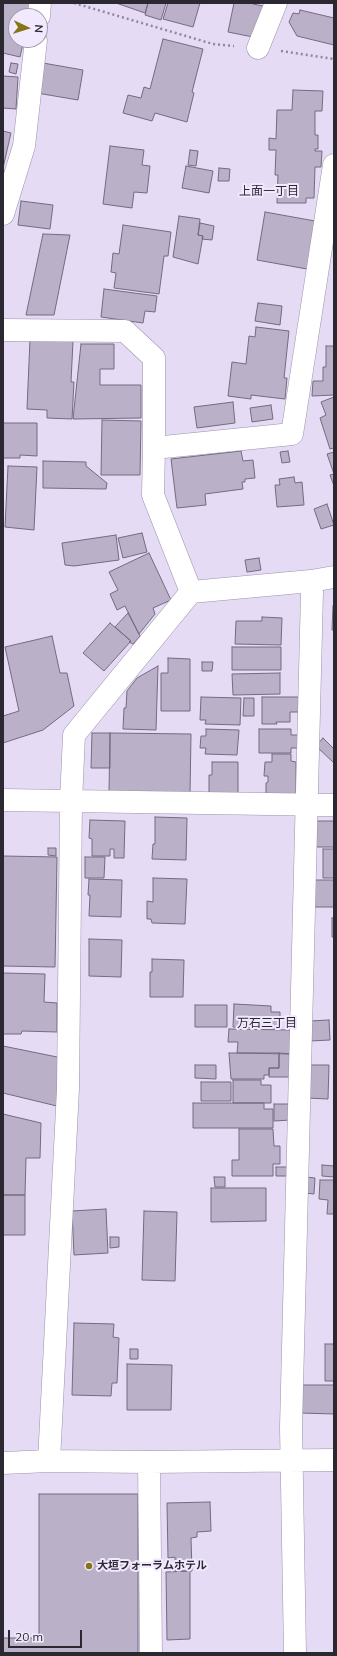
<!DOCTYPE html>
<meta charset="utf-8">
<style>
body{margin:0}
#map{position:relative;width:337px;height:1656px;overflow:hidden;background:#e5dbf4;font-family:Mulish,sans-serif}
canvas{display:block}
.frame{position:absolute;inset:0;border:4px solid #2c2832;pointer-events:none}
.north{position:absolute;left:8px;top:8px;width:40px;height:40px;box-sizing:border-box;background:#f1e9fe;border:1px solid #a29cac;border-radius:50%;rotate:94deg;font-size:11px;font-weight:700;line-height:16px;text-align:center;color:#2c2832}
.north::after{content:'';display:block;margin:auto;width:14px;height:18px;background:#877417;clip-path:polygon(50% 0,100% 100%,50% 72%,0 100%)}
.scale{position:absolute;left:8px;top:1630px;width:74px;height:18px;box-sizing:border-box;border:2px solid #2c2832;border-top:0;padding-left:5px;font-size:12px;line-height:14px;white-space:nowrap;color:#2c2832;-webkit-text-stroke:3px #f1e9fe;paint-order:stroke}
</style>
<div id="map">
<canvas width="337" height="1656"></canvas>
<div class="frame"></div>
<div class="north">N</div>
<div class="scale">20 m</div>
</div>
<script>
const g = document.querySelector('canvas').getContext('2d');
g.lineJoin = 'round';
function fill(path, color) {
  g.fillStyle = color;
  g.fill(path, 'evenodd');
}
function poly(rows) {
  const path = new Path2D();
  for (const r of rows) {
    path.moveTo(r[0], r[1]);
    for (let i = 2; i < r.length; i += 2) path.lineTo(r[i], r[i + 1]);
  }
  return path;
}
function trace(path, color, width, dash) {
  g.strokeStyle = color;
  g.lineWidth = width;
  g.lineCap = dash ? 'butt' : 'round';
  g.setLineDash(dash || []);
  g.stroke(path);
}
function write(font, color, halo, rows, align = 'center') {
  g.font = font + ' Mulish,"Noto Sans JP",sans-serif';
  g.lineWidth = 4;
  g.setLineDash([]);
  g.textBaseline = 'middle';
  g.strokeStyle = halo;
  g.fillStyle = color;
  for (const [text, x, y, turn = 0] of rows) {
    g.save();
    g.translate(x, y);
    g.rotate((+turn || 0) * Math.PI / 180);
    g.textAlign = isNaN(turn) ? turn : align;
    if (halo) g.strokeText(text, 0, 0);
    g.fillText(text, 0, 0);
    g.restore();
  }
}
const building = poly([
 [3,3,32,3,29,16,16,16,16,40,24,40,20,57,3,53,3,3],
 [116,3,148,3,145,13,116,3],
 [148,3,166,3,161,20,145,15,148,3],
 [168,3,200,3,193,27,163,19,168,3],
 [234,3,253,3,253,4,263,6,258,38,228,32,234,3],
 [300,10,334,18,334,45,297,36,289,22,293,13,299,14,300,10],
 [163,39,203,49,192,92,194,93,187,122,155,113,152,121,123,113,128,95,141,98,144,87,150,89,163,39],
 [11,63,18,64,16,74,9,72,11,63],
 [43,63,83,70,78,100,37,93,43,63],
 [3,76,18,77,16,109,3,108,3,76],
 [293,90,323,91,322,111,315,111,315,135,318,135,318,149,315,149,315,151,322,151,321,167,315,167,314,198,306,198,306,203,277,203,278,175,275,175,276,150,269,150,269,138,276,139,277,110,292,110,293,90],
 [3,131,11,133,3,168,3,131],
 [110,146,144,150,142,165,150,166,147,193,134,192,132,208,103,204,110,146],
 [190,150,198,151,196,166,188,165,190,150],
 [186,166,213,171,209,193,182,188,186,166],
 [219,168,230,169,229,181,218,181,219,168],
 [21,201,53,205,50,229,18,225,21,201],
 [265,212,315,221,307,269,257,260,265,212],
 [179,216,200,219,198,235,203,236,198,264,173,257,179,216],
 [200,223,214,226,212,240,202,239,203,236,198,235,200,223],
 [123,225,171,232,168,256,164,256,159,294,114,288,116,273,111,272,113,253,119,254,123,225],
 [43,234,70,235,54,315,26,315,43,234],
 [104,289,157,296,155,312,145,311,143,323,101,317,104,289],
 [258,303,282,306,280,325,255,321,258,303],
 [256,327,289,331,284,378,287,378,285,399,251,395,251,399,228,396,232,362,246,364,249,336,255,337,256,327],
 [30,339,73,341,71,382,74,382,72,419,47,418,47,410,27,409,30,339],
 [81,344,114,344,114,369,100,369,100,385,141,385,141,418,73,419,81,344],
 [326,346,334,346,334,395,312,396,313,381,323,381,323,367,326,367,326,346],
 [334,397,334,448,330,449,320,418,326,415,321,402,334,397],
 [233,402,235,423,197,428,194,407,233,402],
 [271,405,273,419,252,422,250,408,271,405],
 [102,420,141,421,140,475,101,475,102,420],
 [3,423,37,423,37,456,20,455,20,458,3,458,3,423],
 [241,451,243,461,253,460,255,478,245,479,245,482,242,482,243,489,205,494,206,505,177,508,171,459,241,451],
 [288,451,290,462,282,463,280,452,288,451],
 [334,452,334,474,327,454,334,452],
 [43,461,86,462,86,466,107,483,106,489,43,488,43,461],
 [8,466,37,467,34,530,5,527,8,466],
 [334,474,334,486,330,475,334,474],
 [294,477,295,483,302,482,304,505,277,507,275,485,280,485,279,479,294,477],
 [327,504,334,525,321,529,314,509,327,504],
 [142,533,147,552,123,558,118,538,142,533],
 [116,535,119,560,74,566,65,565,62,543,116,535],
 [149,553,171,600,153,608,155,614,139,634,125,606,117,610,110,594,118,590,109,572,149,553],
 [259,558,261,570,247,572,245,560,259,558],
 [333,606,334,606,334,630,332,630,333,606],
 [128,613,140,636,133,644,129,642,131,641,115,627,128,613],
 [262,617,282,618,281,645,235,644,236,621,262,621,262,617],
 [110,623,131,641,104,671,83,653,110,623],
 [52,636,60,673,67,673,74,706,43,730,3,743,3,716,19,711,5,647,52,636],
 [232,647,281,647,281,670,232,670,232,647],
 [168,658,190,659,190,711,161,711,161,673,168,673,168,658],
 [202,662,213,662,212,671,202,671,202,662],
 [158,666,156,730,123,729,124,708,126,708,127,691,137,678,158,666],
 [280,673,280,694,233,695,232,674,280,673],
 [201,697,241,698,240,725,205,724,206,720,200,720,201,697],
 [262,697,300,697,300,712,290,712,290,722,276,722,277,724,262,724,262,697],
 [244,698,254,698,254,716,243,716,244,698],
 [206,729,239,730,237,755,205,754,206,748,200,748,201,736,206,736,206,729],
 [259,729,291,729,291,735,299,735,299,748,291,748,291,753,259,753,259,729],
 [92,733,110,733,110,768,91,768,92,733],
 [110,733,191,734,190,794,109,793,110,733],
 [323,738,334,749,334,763,316,746,323,738],
 [272,754,291,754,291,761,296,762,296,793,293,796,266,795,266,783,268,782,268,776,264,776,265,762,272,762,272,754],
 [212,762,238,762,238,792,235,796,209,795,209,775,212,775,212,762],
 [155,817,187,818,186,860,152,859,153,844,155,844,155,817],
 [90,820,125,821,124,858,114,858,114,849,110,849,110,856,92,856,92,839,89,838,90,820],
 [315,821,334,821,334,847,315,847,315,821],
 [48,848,56,848,56,856,48,855,48,848],
 [323,849,334,849,334,878,323,878,323,849],
 [3,856,57,857,55,967,3,966,3,856],
 [85,857,105,857,104,878,85,878,85,857],
 [153,878,187,879,185,924,152,923,151,919,147,919,147,901,153,902,153,878],
 [89,879,122,880,121,917,89,916,90,895,88,895,89,879],
 [314,880,334,880,334,907,314,907,314,880],
 [332,918,334,918,334,937,332,937,332,918],
 [89,939,122,940,121,977,89,976,89,939],
 [152,959,184,960,183,997,150,997,150,972,152,972,152,959],
 [3,973,45,974,44,1002,57,1003,57,1032,22,1031,21,1034,3,1034,3,973],
 [234,1004,271,1006,271,1012,280,1012,280,1029,233,1027,234,1004],
 [195,1005,227,1005,227,1027,195,1027,195,1005],
 [329,1020,330,1040,310,1041,310,1021,329,1020],
 [229,1029,291,1030,291,1054,237,1053,238,1042,228,1042,229,1029],
 [3,1046,62,1058,61,1107,3,1093,3,1046],
 [229,1053,279,1053,279,1068,269,1068,269,1075,264,1075,264,1079,231,1079,229,1053],
 [279,1053,291,1054,291,1077,269,1077,269,1068,279,1068,279,1053],
 [195,1065,216,1065,216,1079,195,1078,195,1065],
 [308,1065,329,1065,328,1099,307,1098,308,1065],
 [233,1080,261,1080,261,1085,271,1085,271,1103,233,1103,233,1080],
 [201,1082,231,1082,231,1101,201,1101,201,1082],
 [193,1103,264,1103,264,1109,273,1109,273,1128,193,1128,193,1103],
 [274,1104,290,1104,291,1120,274,1121,274,1104],
 [3,1114,41,1123,40,1158,26,1158,25,1195,3,1195,3,1114],
 [239,1129,273,1129,274,1146,280,1146,280,1164,273,1164,273,1176,232,1176,232,1160,239,1160,239,1129],
 [322,1165,334,1166,334,1177,322,1176,322,1165],
 [276,1167,289,1167,289,1176,276,1176,276,1167],
 [214,1177,225,1177,225,1187,215,1187,214,1177],
 [306,1177,315,1178,314,1194,305,1193,306,1177],
 [320,1180,334,1180,334,1214,327,1214,328,1200,319,1199,320,1180],
 [211,1188,266,1188,266,1221,211,1222,211,1188],
 [3,1195,25,1195,25,1235,3,1235,3,1195],
 [106,1209,108,1253,74,1255,72,1211,106,1209],
 [144,1211,177,1212,175,1281,142,1280,144,1211],
 [110,1237,119,1237,119,1247,110,1248,110,1237],
 [74,1323,114,1324,113,1337,119,1338,117,1383,112,1383,111,1396,72,1395,74,1323],
 [325,1344,334,1344,334,1381,325,1381,325,1344],
 [130,1349,138,1349,138,1359,130,1359,130,1349],
 [127,1364,172,1365,171,1410,127,1410,127,1364],
 [300,1385,334,1385,334,1414,300,1413,300,1385],
 [39,1494,138,1494,138,1653,3,1653,3,1638,39,1638,39,1494],
 [210,1502,211,1531,197,1532,197,1537,191,1538,192,1571,175,1571,175,1557,168,1558,167,1503,210,1502],
 [190,1571,190,1639,167,1640,166,1572,190,1571]
]);
fill(building, '#bab0c8');
trace(building, '#746a81', 1);
const minor = poly([
 [39,16,40,3],
 [258,48,276,3],
 [3,214,24,146,36,40],
 [3,330,125,331,154,358,154,448,153,495,191,592],
 [154,448,292,434,334,165],
 [3,800,334,805],
 [49,1461,68,1089,71,802,74,735,191,592,311,581,334,577],
 [149,1462,151,1653],
 [3,1463,49,1461,149,1462,334,1460],
 [295,1653,291,1427,312,592,311,581]
]);
trace(minor, '#9b92a9', 23);
trace(poly([
 [74,3,213,44,234,46],
 [281,51,334,59]
]), '#90899b', 2.5, [2, 3]);
trace(minor, '#fff', 22);
for (const [x, y, r, color] of [
 [89,1566,4,"#877417"]
]) {
  const dot = new Path2D();
  dot.arc(x, y, r, 0, 2 * Math.PI);
  g.fillStyle = color;
  g.fill(dot);
  trace(dot, '#f1e9fe', 1.5);
}
write('bold 11px', '#2c2832', '#f1e9fe', [
 ["大垣フォーラムホテル",97,1566]
], 'left');
write('12px', '#2c2832', '#f1e9fe', [
 ["上面一丁目",269,191],
 ["万石三丁目",267,1023]
]);
</script>
